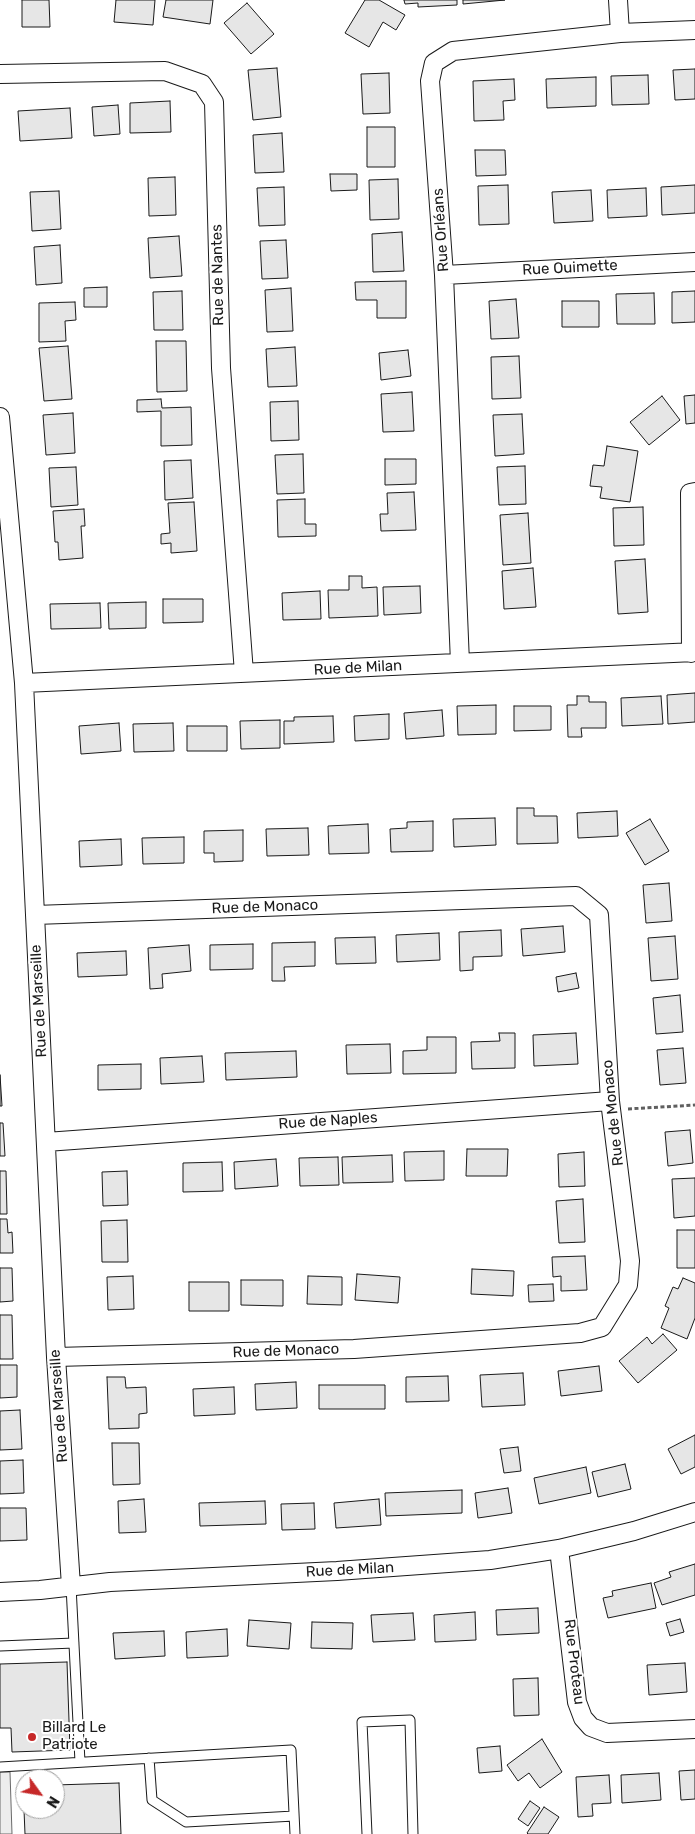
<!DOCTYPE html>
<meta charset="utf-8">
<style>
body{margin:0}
#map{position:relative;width:695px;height:1834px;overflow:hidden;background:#fff;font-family:Rubik,sans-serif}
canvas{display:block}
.north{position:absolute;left:15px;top:1769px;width:50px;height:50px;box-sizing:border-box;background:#fff;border:1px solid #a3a3a3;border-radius:50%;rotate:122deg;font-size:14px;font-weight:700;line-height:20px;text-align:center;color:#1a1a1a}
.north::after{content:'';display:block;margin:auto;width:18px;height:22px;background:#c62828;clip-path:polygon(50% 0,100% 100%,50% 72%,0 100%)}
</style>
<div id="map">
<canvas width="695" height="1834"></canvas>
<div class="north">N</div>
</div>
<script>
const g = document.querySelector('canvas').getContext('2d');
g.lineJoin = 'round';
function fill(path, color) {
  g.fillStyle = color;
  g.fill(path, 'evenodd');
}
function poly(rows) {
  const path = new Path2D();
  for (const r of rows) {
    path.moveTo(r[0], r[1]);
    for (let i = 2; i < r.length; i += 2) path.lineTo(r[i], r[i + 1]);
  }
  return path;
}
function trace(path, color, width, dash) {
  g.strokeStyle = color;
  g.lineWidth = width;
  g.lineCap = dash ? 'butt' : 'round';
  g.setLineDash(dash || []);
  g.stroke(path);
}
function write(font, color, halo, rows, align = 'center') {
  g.font = font + ' Rubik,sans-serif';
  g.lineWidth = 4;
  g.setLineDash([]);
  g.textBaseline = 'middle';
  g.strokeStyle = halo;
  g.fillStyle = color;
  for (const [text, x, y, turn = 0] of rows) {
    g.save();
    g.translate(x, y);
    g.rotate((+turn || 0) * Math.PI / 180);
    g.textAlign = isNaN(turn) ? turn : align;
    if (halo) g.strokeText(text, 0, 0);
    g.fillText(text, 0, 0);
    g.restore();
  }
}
const parking = poly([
 [0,1772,10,1772,12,1834,0,1834,0,1772]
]);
fill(parking, '#ededed');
trace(parking, '#6a6a6a', 1);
const building = poly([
 [22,0,49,0,50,27,22,27,22,0],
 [116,0,155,0,153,25,114,22,116,0],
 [166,0,213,0,210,24,163,17,166,0],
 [365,0,379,0,405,15,396,30,383,22,369,47,345,33,365,0],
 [404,0,457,0,457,5,418,7,418,3,405,4,404,0],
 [463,0,505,0,463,4,463,0],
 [247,3,274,34,251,54,224,23,247,3],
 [277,68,281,117,253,120,248,70,277,68],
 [695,69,695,99,675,100,673,70,695,69],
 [389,73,390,113,363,114,361,74,389,73],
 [648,75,649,104,612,105,611,76,648,75],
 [596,77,596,106,547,108,546,79,596,77],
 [514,79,515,100,503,101,504,120,474,121,473,81,514,79],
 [170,101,171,132,130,133,130,103,170,101],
 [118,105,120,134,94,136,92,107,118,105],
 [70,108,72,138,20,141,18,111,70,108],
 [367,127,395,127,395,167,367,167,367,127],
 [282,133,284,172,255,173,253,135,282,133],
 [475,150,505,150,506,175,476,176,475,150],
 [330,174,357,174,357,190,331,191,330,174],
 [175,177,176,215,149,216,148,178,175,177],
 [398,179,399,219,370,220,369,180,398,179],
 [508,185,509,224,479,225,478,186,508,185],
 [695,185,695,213,662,215,661,187,695,185],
 [284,187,285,225,259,226,257,188,284,187],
 [646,188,647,216,608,218,607,190,646,188],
 [591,190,593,221,554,223,552,192,591,190],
 [59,191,61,229,32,231,30,192,59,191],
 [402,232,404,271,373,272,372,234,402,232],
 [179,236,182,276,150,278,148,238,179,236],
 [286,240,288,278,262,279,260,241,286,240],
 [60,245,62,283,36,285,34,247,60,245],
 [406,281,406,318,377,318,377,300,356,300,355,282,406,281],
 [107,287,107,307,84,307,84,288,107,287],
 [291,288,293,331,267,332,265,290,291,288],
 [182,291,183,330,154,330,153,292,182,291],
 [695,291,695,322,672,323,672,292,695,291],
 [654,293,655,324,617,324,616,294,654,293],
 [516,299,519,338,491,339,489,301,516,299],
 [562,301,599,301,599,327,562,327,562,301],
 [75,302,76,320,65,321,66,341,39,342,39,303,75,302],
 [156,341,186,341,187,391,157,392,156,341],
 [68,346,72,399,44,401,39,348,68,346],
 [295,347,297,386,268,387,266,349,295,347],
 [408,350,411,376,381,380,379,353,408,350],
 [519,356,521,398,492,399,491,357,519,356],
 [412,392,414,431,383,432,381,394,412,392],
 [695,395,695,423,686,424,684,396,695,395],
 [662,396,680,420,649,445,630,422,662,396],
 [161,399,162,408,191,407,192,445,161,446,161,411,137,412,137,400,161,399],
 [298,401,299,440,271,441,270,402,298,401],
 [73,413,75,453,46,455,43,415,73,413],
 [522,414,524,454,495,456,493,415,522,414],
 [607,446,638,451,630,502,600,498,602,487,590,486,593,465,604,466,607,446],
 [303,454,304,493,277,494,275,455,303,454],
 [385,459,416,459,416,484,385,485,385,459],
 [191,460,193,498,165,500,164,461,191,460],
 [525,466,526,504,499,505,497,467,525,466],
 [76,467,78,505,51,507,49,468,76,467],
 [414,492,416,530,381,531,380,514,388,514,387,493,414,492],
 [305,499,305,524,316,524,316,536,278,537,277,500,305,499],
 [194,502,197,551,171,553,171,543,161,544,161,534,170,533,168,503,194,502],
 [643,507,644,545,614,546,613,508,643,507],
 [84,509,85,526,81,526,83,558,59,560,58,542,55,542,53,511,84,509],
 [528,513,531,563,503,565,500,515,528,513],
 [645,559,648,612,618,614,615,561,645,559],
 [533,568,536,607,504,609,502,571,533,568],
 [349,576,362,576,362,588,377,587,378,616,329,618,328,590,349,590,349,576],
 [420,586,421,613,384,615,383,587,420,586],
 [320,591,321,619,283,620,282,593,320,591],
 [163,599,203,599,203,622,163,623,163,599],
 [146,602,146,628,109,629,108,603,146,602],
 [100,603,101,628,51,629,50,604,100,603],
 [695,693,695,722,668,724,667,695,695,693],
 [577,696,589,696,589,702,606,702,606,728,581,728,582,737,568,737,567,705,577,705,577,696],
 [661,696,663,724,622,726,621,698,661,696],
 [496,705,496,734,458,735,457,706,496,705],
 [514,706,551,706,551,730,514,731,514,706],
 [442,710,444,736,406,739,404,713,442,710],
 [389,714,389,739,355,741,354,716,389,714],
 [333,716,334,742,284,744,284,721,294,721,294,717,333,716],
 [280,720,280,748,241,749,240,721,280,720],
 [119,723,121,751,81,754,79,726,119,723],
 [173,723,174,751,134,752,133,724,173,723],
 [187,726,227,726,227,751,187,751,187,726],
 [517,808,534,808,534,816,557,816,558,843,517,844,517,808],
 [617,811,618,836,578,838,577,813,617,811],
 [495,818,496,845,454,847,453,819,495,818],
 [650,819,669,851,645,865,626,833,650,819],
 [433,821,433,851,391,852,390,829,407,828,407,822,433,821],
 [368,824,369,853,329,854,328,826,368,824],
 [308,828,309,855,267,856,266,829,308,828],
 [243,830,243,861,214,862,214,853,204,853,204,831,243,830],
 [184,837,184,863,143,864,142,838,184,837],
 [121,839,122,865,80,867,79,841,121,839],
 [669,883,672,921,646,923,643,885,669,883],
 [563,926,565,952,523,956,521,929,563,926],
 [501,930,502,956,473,957,473,970,460,971,459,932,501,930],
 [439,933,440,960,397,962,396,935,439,933],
 [675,936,678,979,651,981,648,938,675,936],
 [375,937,376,963,336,964,335,938,375,937],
 [315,942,315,966,284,967,285,981,272,981,272,943,315,942],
 [253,944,253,969,210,970,210,945,253,944],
 [189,945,191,971,162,974,163,988,150,989,148,948,189,945],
 [126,951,127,975,78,977,77,953,126,951],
 [576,973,579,988,558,992,556,977,576,973],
 [680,995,683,1032,656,1034,653,998,680,995],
 [499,1033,515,1033,515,1068,472,1069,471,1042,500,1041,499,1033],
 [576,1033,578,1064,534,1066,533,1035,576,1033],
 [427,1037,456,1037,456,1073,403,1074,403,1051,427,1050,427,1037],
 [390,1044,391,1073,347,1074,346,1045,390,1044],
 [683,1048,686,1083,660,1085,657,1050,683,1048],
 [296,1051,297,1077,226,1080,225,1053,296,1051],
 [202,1056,204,1082,161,1084,160,1058,202,1056],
 [141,1064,141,1089,98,1090,98,1065,141,1064],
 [0,1075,2,1106,0,1106,0,1075],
 [0,1123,3,1123,5,1156,0,1156,0,1123],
 [690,1130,693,1163,668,1166,665,1132,690,1130],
 [467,1149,508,1149,507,1176,466,1176,467,1149],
 [444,1151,444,1180,405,1181,404,1152,444,1151],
 [584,1152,585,1186,559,1187,558,1154,584,1152],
 [392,1155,393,1182,343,1183,342,1157,392,1155],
 [338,1157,339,1185,300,1186,299,1158,338,1157],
 [276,1159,278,1186,235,1189,234,1162,276,1159],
 [222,1162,223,1191,183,1192,183,1163,222,1162],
 [0,1171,6,1171,7,1214,0,1214,0,1171],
 [127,1171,128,1205,103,1206,102,1172,127,1171],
 [695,1178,695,1216,674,1218,672,1179,695,1178],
 [583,1199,585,1242,559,1243,556,1201,583,1199],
 [0,1219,7,1219,8,1233,12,1232,13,1253,0,1253,0,1219],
 [127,1220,128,1262,102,1262,101,1221,127,1220],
 [677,1230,695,1230,695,1268,677,1268,677,1230],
 [585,1256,587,1290,561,1291,561,1276,553,1277,552,1257,585,1256],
 [0,1268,12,1268,13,1301,0,1302,0,1268],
 [472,1269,514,1271,513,1296,471,1294,472,1269],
 [357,1274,400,1277,398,1303,355,1300,357,1274],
 [133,1276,134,1309,108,1310,107,1277,133,1276],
 [308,1276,342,1277,342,1305,307,1304,308,1276],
 [683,1278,695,1283,695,1318,687,1339,661,1328,669,1308,665,1306,673,1287,678,1289,683,1278],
 [241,1280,283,1280,283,1306,241,1305,241,1280],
 [189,1282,229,1282,229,1311,189,1311,189,1282],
 [553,1284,554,1301,529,1302,528,1285,553,1284],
 [0,1315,12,1315,13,1359,0,1359,0,1315],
 [663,1334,677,1350,638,1383,619,1361,647,1337,652,1344,663,1334],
 [0,1365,17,1365,17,1397,0,1398,0,1365],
 [599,1366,602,1391,561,1396,558,1371,599,1366],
 [523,1373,525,1405,482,1407,480,1375,523,1373],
 [448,1376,449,1401,406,1402,406,1377,448,1376],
 [107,1377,125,1377,126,1388,146,1387,147,1413,139,1414,139,1428,109,1429,107,1377],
 [296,1382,297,1408,256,1410,255,1384,296,1382],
 [319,1385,385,1385,385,1409,319,1409,319,1385],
 [234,1387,235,1414,194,1416,193,1389,234,1387],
 [20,1410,22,1449,0,1450,0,1411,20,1410],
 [695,1435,695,1467,681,1474,668,1449,695,1435],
 [112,1443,139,1443,140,1484,113,1485,112,1443],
 [518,1447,521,1471,504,1473,500,1449,518,1447],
 [23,1460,24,1493,0,1494,0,1461,23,1460],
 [625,1464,631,1489,598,1497,592,1472,625,1464],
 [586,1467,591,1493,539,1504,534,1478,586,1467],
 [508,1488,512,1513,478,1518,475,1493,508,1488],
 [462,1490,462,1513,386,1516,385,1493,462,1490],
 [144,1499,146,1532,119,1533,118,1501,144,1499],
 [379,1499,381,1525,336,1528,334,1503,379,1499],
 [265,1501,266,1524,200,1526,199,1503,265,1501],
 [314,1503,315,1529,282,1530,281,1504,314,1503],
 [0,1508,26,1508,27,1540,0,1541,0,1508],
 [695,1564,695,1595,662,1605,654,1583,671,1577,669,1572,695,1564],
 [651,1583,656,1608,608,1618,603,1598,613,1596,612,1591,651,1583],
 [538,1608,539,1633,497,1635,496,1610,538,1608],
 [475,1612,476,1640,435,1642,434,1615,475,1612],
 [413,1613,415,1640,373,1642,371,1615,413,1613],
 [680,1619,684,1632,670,1636,666,1623,680,1619],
 [249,1620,291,1623,289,1649,247,1646,249,1620],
 [312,1622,353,1623,352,1649,311,1648,312,1622],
 [227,1629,228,1656,187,1658,186,1632,227,1629],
 [164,1631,165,1656,115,1659,113,1633,164,1631],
 [67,1662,70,1750,12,1752,11,1728,0,1728,0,1664,67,1662],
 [685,1663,687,1692,649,1695,647,1665,685,1663],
 [538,1678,539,1715,514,1716,513,1679,538,1678],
 [542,1739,562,1772,540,1788,529,1773,518,1781,507,1765,542,1739],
 [500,1746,502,1771,479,1773,477,1748,500,1746],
 [695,1770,695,1799,681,1800,679,1771,695,1770],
 [659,1773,661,1800,622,1803,621,1775,659,1773],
 [609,1775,611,1803,592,1804,593,1816,578,1817,576,1777,609,1775],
 [119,1783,121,1834,25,1834,23,1786,25,1786,25,1809,55,1809,55,1785,119,1783],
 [530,1801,540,1808,528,1826,518,1819,530,1801],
 [544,1807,559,1817,548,1834,528,1834,527,1833,544,1807]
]);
fill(building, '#e6e6e6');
trace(building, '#1a1a1a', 1);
const lane = poly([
 [71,1586,80,1762],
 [0,1646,74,1643],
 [149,1758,152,1800,186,1822,294,1816],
 [0,1767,291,1750,295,1834],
 [367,1834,362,1722,410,1720,413,1834]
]);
const street = poly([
 [618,0,620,33],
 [0,74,165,71,202,84,214,102,221,368,244,673],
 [444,275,695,262],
 [0,417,24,683,56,1357,71,1586],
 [691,653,690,493,695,492],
 [460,663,444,275,430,81,434,63,453,51,620,33,695,30],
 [24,683,695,652],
 [35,915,576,896,599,915,610,1101,630,1261,628,1285,602,1327,580,1333,354,1349,56,1357],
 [46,1142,610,1101],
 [559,1549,577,1702,583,1718,591,1727,607,1733,695,1729],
 [0,1592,40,1590,110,1582,337,1571,490,1560,559,1549,634,1531,695,1512]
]);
trace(lane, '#1a1a1a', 11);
trace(street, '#1a1a1a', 20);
trace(poly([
 [628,1109,695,1105]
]), '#5f5f5f', 3, [4, 2.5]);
trace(lane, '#fff', 9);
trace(street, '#fff', 18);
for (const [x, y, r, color] of [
 [32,1737,5,"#c62828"]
]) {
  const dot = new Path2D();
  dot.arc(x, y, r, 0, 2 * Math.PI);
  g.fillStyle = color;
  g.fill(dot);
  trace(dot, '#fff', 2);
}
write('15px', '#1a1a1a', '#fff', [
 ["Rue Orléans",441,230,-94],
 ["Rue Ouimette",570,268,-3],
 ["Rue de Nantes",218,275,-91],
 ["Rue de Milan",358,668,-3],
 ["Rue de Monaco",265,907,-2],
 ["Rue de Marseille",39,1001,-93],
 ["Rue de Monaco",613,1113,-96],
 ["Rue de Naples",328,1121,-4],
 ["Rue de Monaco",286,1351,-2],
 ["Rue de Marseille",59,1406,-94],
 ["Rue de Milan",350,1570,-3],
 ["Rue Proteau",574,1662,83]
]);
write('15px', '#1a1a1a', '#fff', [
 ["Billard Le",42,1728],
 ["Patriote",42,1745]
], 'left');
</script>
